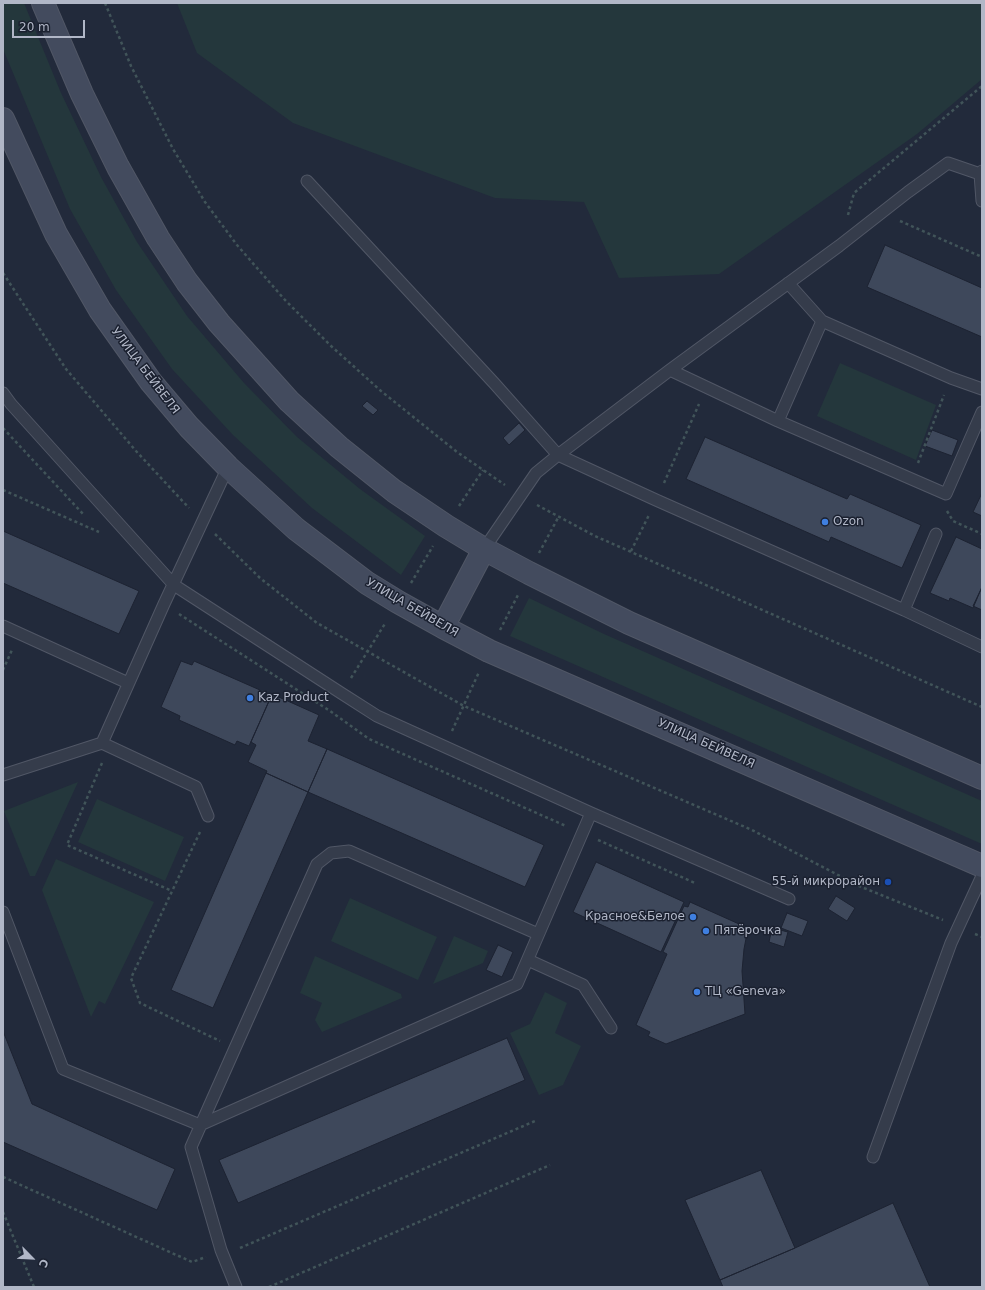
<!DOCTYPE html>
<meta charset="utf-8">
<style>
body{margin:0}
#map{position:relative;width:985px;height:1290px;overflow:hidden;background:#222a3b;font-family:"DejaVu Sans",sans-serif}
canvas{display:block}
.frame{position:absolute;inset:0;border:4px solid #b1b7c7;pointer-events:none}
.north{position:absolute;left:12px;top:1238px;width:40px;height:40px;-webkit-text-stroke:3px #1b2130;paint-order:stroke;rotate:114deg;font-size:11px;font-weight:700;line-height:16px;text-align:center;color:#b1b7c7}
.north::after{content:'';display:block;margin:auto;width:14px;height:18px;background:#b1b7c7;clip-path:polygon(50% 0,100% 100%,50% 72%,0 100%)}
.scale{position:absolute;left:12px;top:20px;width:73px;height:18px;box-sizing:border-box;border:2px solid #b1b7c7;border-top:0;padding-left:5px;font-size:12px;line-height:14px;white-space:nowrap;color:#b1b7c7;-webkit-text-stroke:3px #1b2130;paint-order:stroke}
</style>
<div id="map">
<canvas width="985" height="1290"></canvas>
<div class="frame"></div>
<div class="north">С</div>
<div class="scale">20 m</div>
</div>
<script>
const g = document.querySelector('canvas').getContext('2d');
g.lineJoin = 'round';
function fill(path, color) {
  g.fillStyle = color;
  g.fill(path, 'evenodd');
}
function poly(rows) {
  const path = new Path2D();
  for (const r of rows) {
    path.moveTo(r[0], r[1]);
    for (let i = 2; i < r.length; i += 2) path.lineTo(r[i], r[i + 1]);
  }
  return path;
}
function trace(path, color, width, dash) {
  g.strokeStyle = color;
  g.lineWidth = width;
  g.lineCap = dash ? 'butt' : 'round';
  g.setLineDash(dash || []);
  g.stroke(path);
}
function write(font, color, halo, rows, align = 'center') {
  g.font = font + ' "DejaVu Sans",sans-serif';
  g.lineWidth = 3;
  g.setLineDash([]);
  g.textBaseline = 'middle';
  g.strokeStyle = halo;
  g.fillStyle = color;
  for (const [text, x, y, turn = 0] of rows) {
    g.save();
    g.translate(x, y);
    g.rotate((+turn || 0) * Math.PI / 180);
    g.textAlign = isNaN(turn) ? turn : align;
    if (halo) g.strokeText(text, 0, 0);
    g.fillText(text, 0, 0);
    g.restore();
  }
}
fill(poly([
 [3,3,24,3,61,93,101,177,137,242,187,316,244,383,297,437,360,489,425,536,401,575,312,508,233,435,172,369,116,290,70,209,3,49],
 [177,3,982,3,982,79,917,134,719,274,619,278,584,202,495,198,293,123,197,53],
 [840,363,936,405,916,460,817,416],
 [529,598,604,634,982,801,982,844,510,636],
 [78,782,35,876,30,876,4,811],
 [97,799,184,837,165,881,78,842],
 [56,859,154,902,105,1004,99,1001,91,1017,42,890],
 [350,898,437,937,418,980,331,941],
 [454,936,488,951,483,963,433,984],
 [315,956,401,994,402,998,322,1032,315,1020,322,1003,300,993],
 [545,992,567,1003,555,1033,581,1046,563,1085,539,1095,510,1033,530,1024]
]), '#24373c');
const building = poly([
 [885,245,982,288,982,337,867,287,885,245],
 [367,401,378,410,373,415,362,406,367,401],
 [519,423,525,430,509,445,503,438,519,423],
 [932,430,958,440,952,456,925,446,932,430],
 [705,437,847,499,850,494,921,525,902,568,831,537,829,542,686,479,705,437],
 [982,493,982,516,973,512,982,493],
 [3,531,139,591,119,634,3,583,3,531],
 [956,537,982,549,982,587,973,608,950,598,949,601,930,593,956,537],
 [982,587,982,610,973,606,982,587],
 [181,661,192,665,194,661,260,690,259,694,270,699,249,746,237,741,235,745,206,732,179,720,180,716,161,707,181,661],
 [272,694,319,715,308,741,327,749,308,792,266,773,267,771,248,762,256,745,251,742,272,694],
 [327,749,544,845,525,887,308,792,327,749],
 [266,773,308,792,213,1008,171,990,266,773],
 [596,862,684,902,661,952,573,912,596,862],
 [836,896,855,908,847,921,828,909,836,896],
 [690,902,748,928,744,949,742,971,745,1014,666,1044,648,1036,650,1032,636,1025,667,954,663,952,684,906,688,907,690,902],
 [787,913,808,921,802,936,781,928,787,913],
 [772,928,788,932,784,947,769,942,772,928],
 [498,945,513,952,502,977,486,970,498,945],
 [3,1031,32,1104,175,1169,157,1210,3,1142,3,1031],
 [507,1038,525,1080,238,1203,219,1160,507,1038],
 [761,1170,795,1248,720,1280,685,1200,761,1170],
 [893,1203,930,1287,723,1287,720,1280,795,1248,893,1203]
]);
fill(building, '#3e485b');
trace(building, '#1d2332', 1);
const service = poly([
 [982,171,980,174,982,201],
 [307,181,494,383,558,455,656,500,904,610,982,647],
 [788,283,822,321,951,378,982,389],
 [670,370,778,421,946,494,982,412],
 [3,393,11,404,174,585,341,693,377,716,591,813,789,899],
 [778,421,822,321],
 [484,549,536,473,558,455,670,370,839,246,908,192,948,163,980,174],
 [904,610,936,534],
 [3,626,128,683],
 [102,743,196,787,208,816],
 [3,775,102,743,164,604,228,467],
 [3,912,63,1069,200,1125,517,984,591,813],
 [528,960,583,985,611,1028],
 [873,1157,951,943,982,876],
 [236,1287,221,1250,191,1147,317,864,331,853,349,851,538,934]
]);
const secondary = poly([
 [43,3,82,94,118,167,158,238,187,282,219,323,289,401,339,447,394,491,446,526,484,549,529,573,629,623,982,778],
 [3,119,56,234,100,310,151,382,189,427,228,467,296,529,367,583,398,602,443,627,489,651,982,866],
 [443,627,484,549]
]);
trace(service, '#515766', 13);
trace(secondary, '#515766', 24);
trace(poly([
 [105,3,131,66,173,149,205,202,237,245,285,300,330,345,381,391,457,452,505,485],
 [848,215,854,193,982,86],
 [900,221,982,257],
 [3,273,66,369,136,451,189,508],
 [3,428,83,514],
 [918,463,944,395],
 [664,483,699,404],
 [3,490,99,532],
 [537,505,595,536,982,707],
 [459,506,483,470],
 [947,511,953,521,982,534],
 [215,534,260,578,317,623,464,706,752,830,859,886,943,920],
 [631,551,649,515],
 [539,553,559,516],
 [411,583,433,546],
 [179,614,330,711,369,739,566,826],
 [500,630,519,593],
 [3,670,12,650],
 [351,678,386,622],
 [452,731,479,672],
 [102,763,67,845,172,891],
 [200,832,131,978,140,1003,220,1041],
 [598,840,695,883],
 [975,934,982,937],
 [3,1177,192,1262,206,1257],
 [3,1212,34,1287],
 [240,1248,535,1121],
 [269,1287,550,1165]
]), '#415459', 2.5, [3, 3]);
trace(service, '#353c4b', 11);
trace(secondary, '#434b5e', 22);
for (const [x, y, r, color] of [
 [825,522,4,"#3f7fe0"],
 [250,698,4,"#3f7fe0"],
 [888,882,4,"#1a4fb4"],
 [693,917,4,"#3f7fe0"],
 [706,931,4,"#3f7fe0"],
 [697,992,4,"#3f7fe0"]
]) {
  const dot = new Path2D();
  dot.arc(x, y, r, 0, 2 * Math.PI);
  g.fillStyle = color;
  g.fill(dot);
  trace(dot, '#1b2130', 1.5);
}
write('12px', '#b1b7c7', '#1b2130', [
 ["УЛИЦА БЕЙВЕЛЯ",145,371,53],
 ["УЛИЦА БЕЙВЕЛЯ",412,608,30],
 ["УЛИЦА БЕЙВЕЛЯ",706,744,24]
]);
write('12px', '#b1b7c7', '#1b2130', [
 ["Ozon",833,522],
 ["Kaz Product",258,698],
 ["55-й микрорайон",880,882,"right"],
 ["Красное&Белое",685,917,"right"],
 ["Пятёрочка",714,931],
 ["ТЦ «Geneva»",705,992]
], 'left');
</script>
